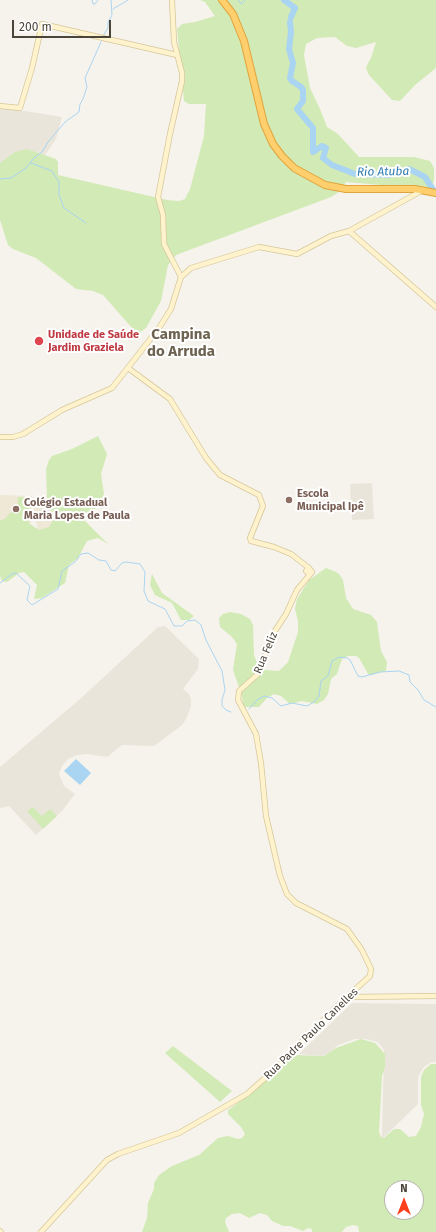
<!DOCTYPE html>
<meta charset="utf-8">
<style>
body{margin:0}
#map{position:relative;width:436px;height:1232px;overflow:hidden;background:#f6f3ec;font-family:"Fira Sans",sans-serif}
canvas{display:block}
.north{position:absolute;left:384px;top:1180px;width:40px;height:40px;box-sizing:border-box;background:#fff;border:1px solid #b7b4b0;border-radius:50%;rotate:0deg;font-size:11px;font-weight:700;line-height:16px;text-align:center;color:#4b4439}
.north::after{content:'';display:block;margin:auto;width:14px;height:18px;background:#fc3f1d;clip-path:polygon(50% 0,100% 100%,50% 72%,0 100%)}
.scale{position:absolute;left:12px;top:20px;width:99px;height:18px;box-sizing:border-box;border:2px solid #4b4439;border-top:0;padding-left:5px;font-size:12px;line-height:14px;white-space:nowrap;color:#4b4439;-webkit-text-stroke:3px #fff;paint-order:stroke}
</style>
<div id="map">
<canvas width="436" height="1232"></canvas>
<div class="north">N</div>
<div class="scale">200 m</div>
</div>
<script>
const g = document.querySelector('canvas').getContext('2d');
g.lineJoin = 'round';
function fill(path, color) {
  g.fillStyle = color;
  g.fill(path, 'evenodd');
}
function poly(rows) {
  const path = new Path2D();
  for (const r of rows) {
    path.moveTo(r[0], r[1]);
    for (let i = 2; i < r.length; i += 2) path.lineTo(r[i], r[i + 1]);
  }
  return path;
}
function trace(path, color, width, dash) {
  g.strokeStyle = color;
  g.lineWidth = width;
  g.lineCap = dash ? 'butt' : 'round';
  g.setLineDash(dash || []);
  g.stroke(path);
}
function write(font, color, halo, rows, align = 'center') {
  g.font = font + ' "Fira Sans",sans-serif';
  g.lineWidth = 4;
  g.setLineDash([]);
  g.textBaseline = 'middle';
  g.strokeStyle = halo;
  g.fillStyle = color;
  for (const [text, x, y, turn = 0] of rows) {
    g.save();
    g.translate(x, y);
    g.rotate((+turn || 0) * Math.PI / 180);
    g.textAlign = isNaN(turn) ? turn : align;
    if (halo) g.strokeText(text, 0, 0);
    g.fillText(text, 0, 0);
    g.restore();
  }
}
fill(poly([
 [0,107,62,117,56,139,43,158,0,171],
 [372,483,374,519,352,520,350,484],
 [165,626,199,659,198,669,183,689,189,694,191,700,191,707,186,719,182,725,154,746,122,745,107,757,87,754,77,755,68,759,62,766,59,774,64,786,75,794,62,811,36,835,9,806,0,808,0,767,80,699,158,627],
 [352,1003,436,1004,436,1062,431,1062,423,1068,418,1077,418,1104,382,1139,384,1050,378,1042,366,1039,355,1039,338,1045,329,1053,322,1056,299,1054]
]), '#eae5da');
fill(poly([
 [54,494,60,529,38,532,32,500,31,523,0,522,0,495,32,496,32,498]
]), '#efe8d6');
fill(poly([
 [200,0,436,0,436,68,415,85,400,101,392,100,369,75,366,68,368,63,371,58,376,42,356,48,347,46,335,37,317,38,306,44,304,55,310,88,320,109,327,127,338,134,359,157,414,157,430,161,434,168,434,181,432,186,428,189,346,182,339,192,331,197,176,255,168,265,161,301,146,328,139,333,133,329,103,295,93,291,76,289,36,258,13,249,8,245,0,220,0,163,15,152,27,149,56,159,58,162,58,175,167,200,179,201,185,199,190,189,204,136,206,104,189,104,184,101,177,29,182,24,195,22,215,16,205,2],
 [98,436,107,454,101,474,104,494,98,506,83,519,108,544,98,538,87,541,78,558,69,565,65,583,42,598,34,599,37,585,24,572,19,573,7,582,2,581,0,576,0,520,5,519,10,513,17,510,18,497,30,497,30,513,24,513,30,524,39,530,49,527,54,519,47,497,46,469,49,460,52,456,72,449],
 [326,568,334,571,339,574,343,580,346,598,353,609,371,615,377,622,381,651,387,662,386,671,371,675,368,674,359,658,356,656,348,656,342,659,337,674,331,679,328,694,324,700,317,704,302,701,290,704,281,696,274,694,267,698,259,707,244,707,241,693,233,670,237,644,232,637,220,627,219,618,223,614,230,612,241,614,250,619,253,625,254,655,257,663,265,670,279,671,288,662,298,632,298,621,295,609,297,599,309,580],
 [152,574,162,593,194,616,189,620,181,620,172,603,155,595,150,585],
 [33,807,42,816,50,809,57,816,43,829,27,811],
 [361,1039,375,1043,385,1054,385,1067,382,1076,379,1132,381,1137,384,1138,394,1129,400,1129,409,1137,416,1136,421,1127,424,1114,421,1105,421,1077,424,1070,431,1064,436,1064,436,1232,359,1232,358,1226,353,1225,346,1227,342,1232,312,1232,312,1229,308,1228,303,1231,290,1226,283,1226,272,1221,267,1215,260,1213,249,1218,240,1213,232,1214,226,1218,225,1222,229,1232,142,1232,147,1218,148,1203,154,1189,154,1183,159,1175,172,1166,199,1155,218,1138,228,1136,238,1139,242,1138,245,1134,241,1127,228,1114,228,1110,249,1095,288,1058,294,1055,324,1056,336,1048],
 [392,1188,416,1188,416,1212,392,1212],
 [173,1046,232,1091,220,1102,165,1053]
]), '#d2eab5');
fill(poly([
 [76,759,91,773,80,785,64,771]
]), '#a9d4f2');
trace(poly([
 [92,0,93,4,95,4,98,0],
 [238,0,241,4,245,0],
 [113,9,128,0],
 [103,36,108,28,108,22,112,15,111,0],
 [31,163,52,171,59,182,59,195,64,208,86,223],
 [0,179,11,178,26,168,34,158,42,152,48,142,65,122,79,112,80,104,83,99,87,87,85,78,101,42],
 [0,583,12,574,16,573,30,586,27,600,32,605,58,589,62,571,75,562,81,554,88,553,99,560,106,561,111,570,115,571,122,563,126,562,140,564,145,572,144,591,148,601,165,609,174,626,182,626,187,621,195,620,201,625,206,640,222,671,225,690,222,700,222,706,226,710,231,712],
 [249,709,257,700,264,696,272,698,281,706,292,703,307,706,314,702,319,696,321,681,328,676,332,661,339,657,347,658,350,660,358,676,362,677,380,672,399,671,409,675,410,682,418,690,424,700,436,707]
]), '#a9d4f2', 1);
trace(poly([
 [284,0,295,8,291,17],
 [290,22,291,32,289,49,293,63,290,78,292,81,301,87,303,90,303,101,297,109,313,128,313,152,322,146,326,148,323,158,332,165,355,174,389,175,409,169,425,177,436,194]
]), '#a9d4f2', 6);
const secondary = poly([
 [172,0,174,42,182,73,182,81,170,134,158,197,163,215,164,244,181,277],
 [0,106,20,108,32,68,42,24,177,55],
 [349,231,436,307],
 [128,368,170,399,206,458,220,475,259,495,263,506,250,538,251,541,274,547,291,554,309,568],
 [0,437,13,437,23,434,62,410,112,388,159,328,171,309,181,277,191,268,259,247,297,254,331,236,349,231,423,190],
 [348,997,436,996],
 [0,1231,1,1232],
 [41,1232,107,1160,118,1154,179,1133,247,1094,273,1071,334,1009,370,976,371,969,362,950,347,929,296,903,287,894,280,876,266,816,261,763,256,734,238,700,239,691,258,674,273,634,286,614,297,590,312,572,309,568,306,571,309,574]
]);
const highway = poly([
 [222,0,233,14,244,41,264,124,273,144,282,156,294,168,325,185,346,189,415,189,436,193]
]);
trace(secondary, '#d6c79b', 6);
trace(highway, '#e0a43c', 8);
trace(secondary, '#fff3cd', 4.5);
trace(highway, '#ffcf6e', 6);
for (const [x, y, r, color] of [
 [39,341,5,"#e0444e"],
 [289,500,4,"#8d6e63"],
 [16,509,4,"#8d6e63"]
]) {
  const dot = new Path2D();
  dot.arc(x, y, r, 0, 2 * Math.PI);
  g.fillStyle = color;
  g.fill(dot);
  trace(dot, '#fff', 1.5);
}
write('bold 11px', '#be3a42', '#fff', [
 ["Unidade de Saúde",48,335],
 ["Jardim Graziela",48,348]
], 'left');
write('bold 11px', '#785e54', '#fff', [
 ["Escola",297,494],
 ["Municipal Ipê",297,507],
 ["Colégio Estadual",24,503],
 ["Maria Lopes de Paula",24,516]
], 'left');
write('11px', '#4b4439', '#fff', [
 ["Rua Feliz",266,653,-67],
 ["Rua Padre Paulo Canelles",311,1034,-44]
]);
write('italic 12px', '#2e7ab2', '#fff', [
 ["Rio Atuba",383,172,-1]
]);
write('bold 15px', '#6e6250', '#fff', [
 ["Campina",181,335],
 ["do Arruda",181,352]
]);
</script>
